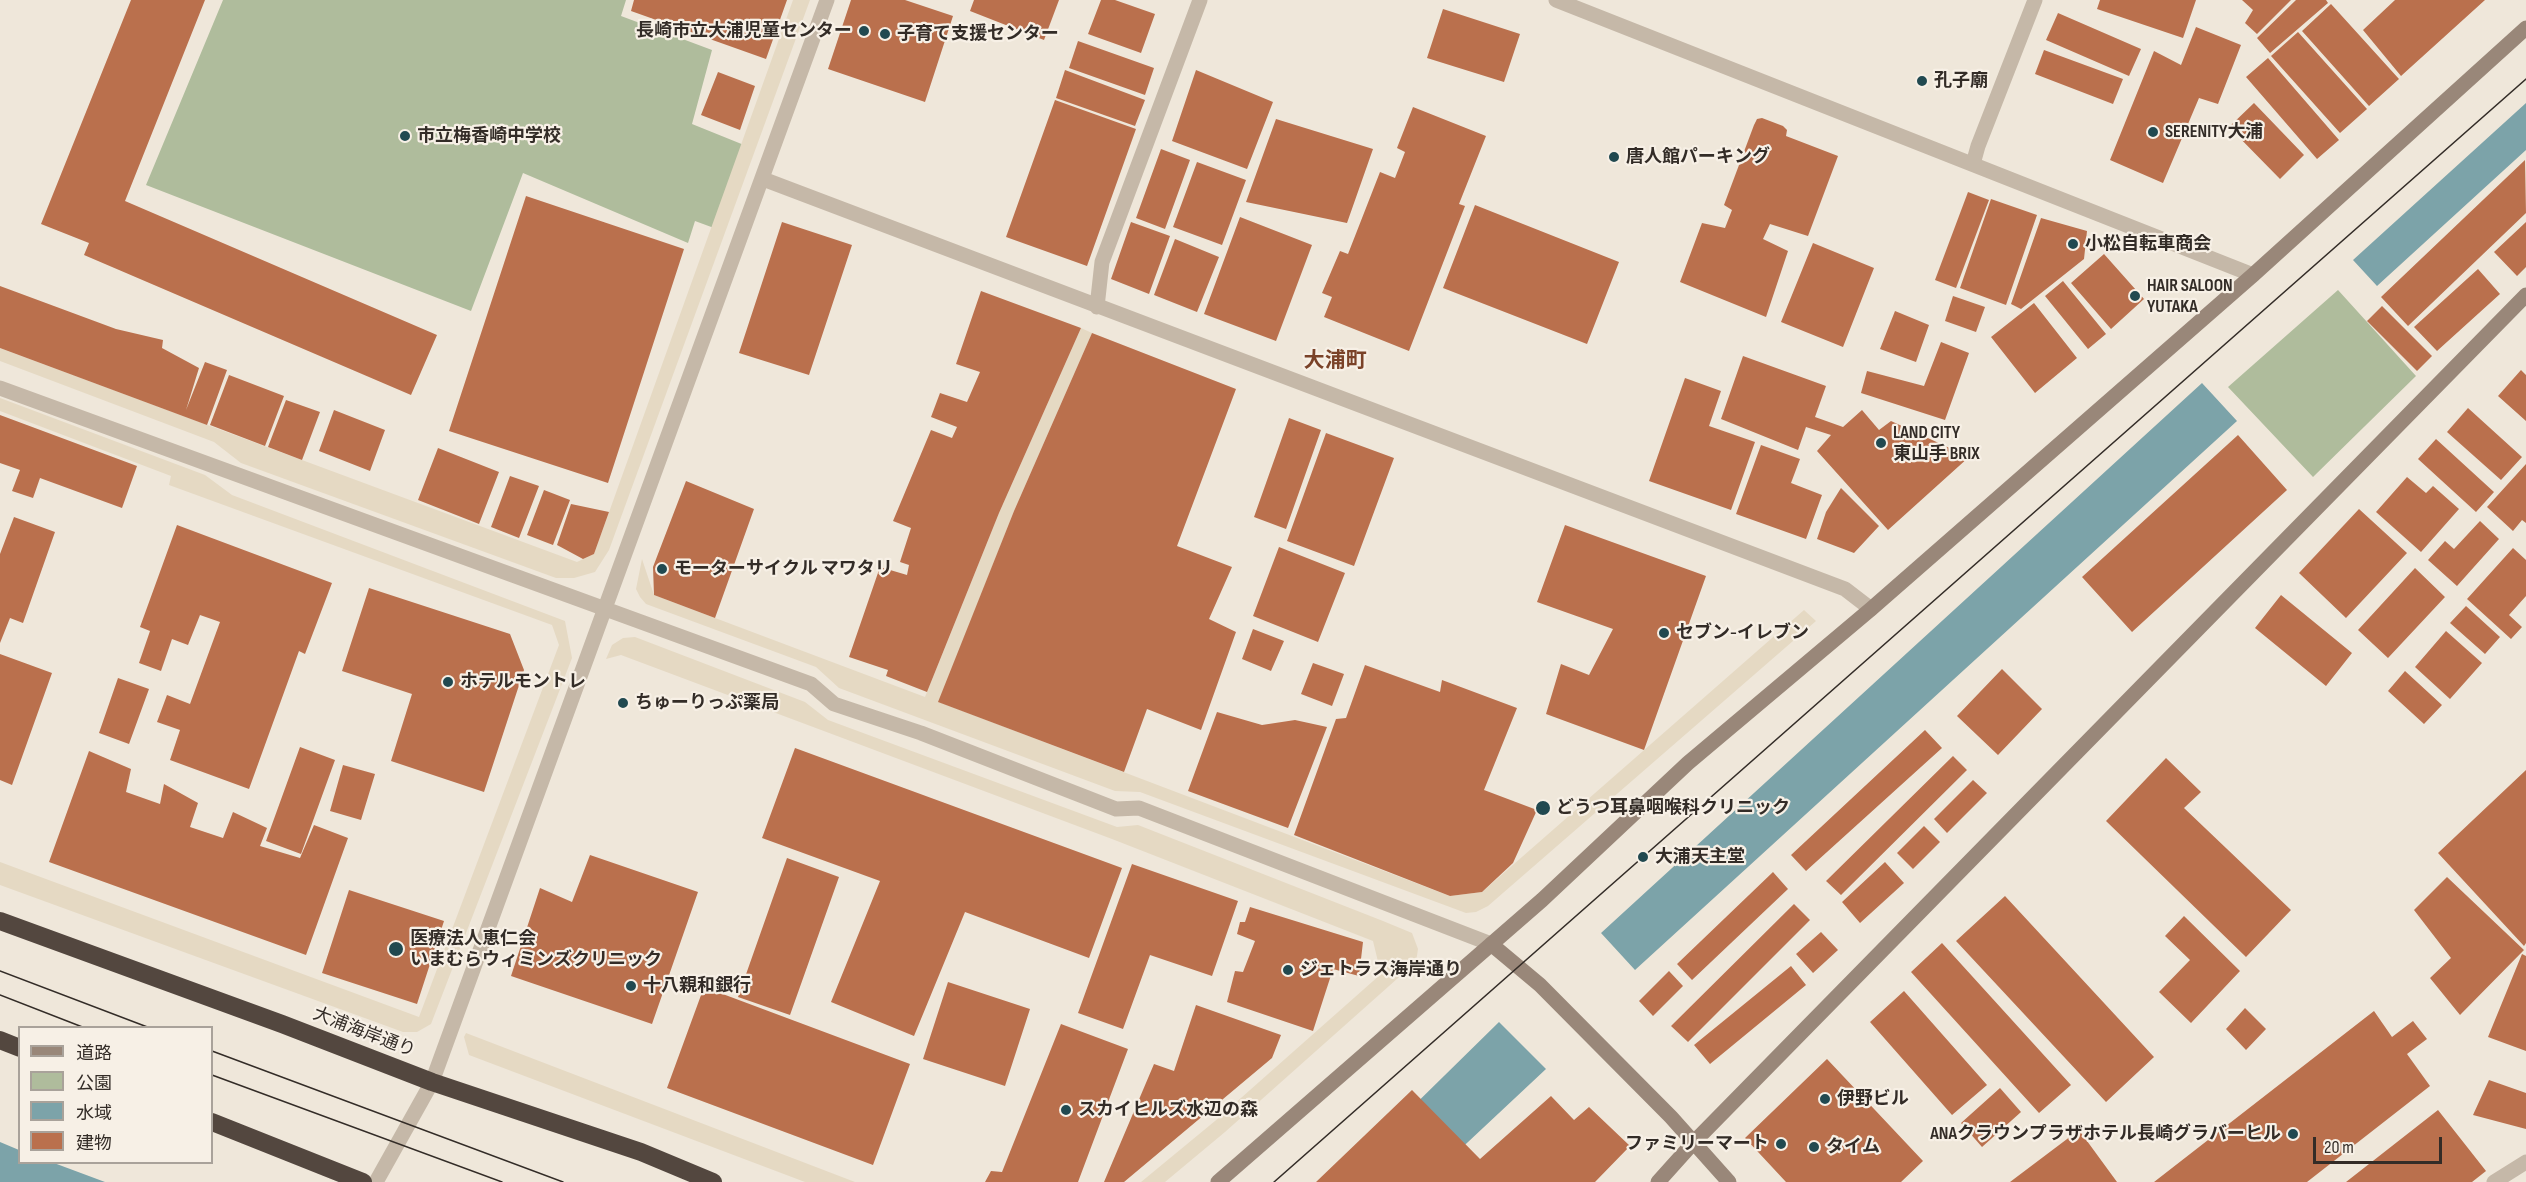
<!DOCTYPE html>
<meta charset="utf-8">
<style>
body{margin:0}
#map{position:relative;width:2526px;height:1182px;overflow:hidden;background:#efe7da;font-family:"Sofia Sans Condensed","Noto Sans JP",sans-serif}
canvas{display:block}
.legend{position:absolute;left:18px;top:1026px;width:195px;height:138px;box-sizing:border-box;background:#f7f0e6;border:2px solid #a9a29a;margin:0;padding:8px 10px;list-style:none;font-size:18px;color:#332c27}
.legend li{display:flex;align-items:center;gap:12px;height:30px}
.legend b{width:30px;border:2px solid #a9a29a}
.scale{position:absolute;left:2313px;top:1137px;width:129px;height:27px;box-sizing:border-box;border:3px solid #332c27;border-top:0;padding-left:8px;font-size:18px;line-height:21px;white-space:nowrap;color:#332c27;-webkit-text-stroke:4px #f7f0e6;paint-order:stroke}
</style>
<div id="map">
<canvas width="2526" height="1182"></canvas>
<ul class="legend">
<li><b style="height:8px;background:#998779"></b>道路</li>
<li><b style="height:16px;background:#afbc9c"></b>公園</li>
<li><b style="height:16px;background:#7ca3a9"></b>水域</li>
<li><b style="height:16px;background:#ba704d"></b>建物</li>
</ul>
<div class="scale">20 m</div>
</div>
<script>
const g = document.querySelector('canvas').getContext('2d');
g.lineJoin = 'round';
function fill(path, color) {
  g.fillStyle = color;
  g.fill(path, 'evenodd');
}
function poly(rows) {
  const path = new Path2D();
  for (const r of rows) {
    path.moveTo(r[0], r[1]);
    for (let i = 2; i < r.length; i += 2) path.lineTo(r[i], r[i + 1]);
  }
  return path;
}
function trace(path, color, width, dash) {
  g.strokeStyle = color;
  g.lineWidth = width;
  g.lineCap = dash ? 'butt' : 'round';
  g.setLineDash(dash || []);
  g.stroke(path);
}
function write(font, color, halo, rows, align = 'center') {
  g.font = font + ' "Sofia Sans Condensed","Noto Sans JP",sans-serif';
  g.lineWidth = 4.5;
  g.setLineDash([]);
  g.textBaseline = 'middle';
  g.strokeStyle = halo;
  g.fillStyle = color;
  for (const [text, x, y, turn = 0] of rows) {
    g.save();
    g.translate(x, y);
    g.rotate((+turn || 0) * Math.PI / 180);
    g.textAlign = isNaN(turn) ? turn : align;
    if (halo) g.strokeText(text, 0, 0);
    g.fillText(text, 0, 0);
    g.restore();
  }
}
fill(poly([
 [223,0,626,0,621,16,712,50,692,124,744,145,714,228,695,221,688,243,523,173,471,311,146,185],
 [2338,290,2416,376,2313,477,2228,387]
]), '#afbc9c');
fill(poly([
 [793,0,810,0,609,550,595,572,574,578,556,578,241,463,214,442,0,361,0,348,577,562,594,554],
 [1081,328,1092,333,1014,511,939,702,1450,896,1482,892,1804,610,1816,621,1488,906,1476,912,1466,913,1140,792,1115,791,839,688,816,667,646,604,640,597,636,589,642,559,654,595,925,697,999,513],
 [0,398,205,475,232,495,565,621,572,658,431,1024,417,1032,403,1032,0,885,0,862,419,1017,559,645,552,625,169,485,171,476,0,411],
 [635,637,805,702,828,720,1117,827,1138,825,1383,921,1412,933,1418,949,1416,962,1225,1132,1165,1182,1141,1182,1215,1121,1381,974,1373,941,1112,839,621,655,606,659,612,645,623,638],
 [466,1033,855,1182,805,1182,469,1055,464,1037]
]), '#e5d9c3');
fill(poly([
 [2526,103,2526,150,2377,286,2353,260],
 [2202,383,2237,421,1635,970,1601,933],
 [1499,1022,1546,1069,1452,1157,1336,1182],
 [0,1142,19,1150,20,1162,54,1163,105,1182,0,1182]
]), '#7ca3a9');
fill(poly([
 [131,0,205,0,125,201,437,335,411,395,84,255,89,243,41,224],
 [634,0,787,0,766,59,631,11],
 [851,0,905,0,953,16,925,102,828,69],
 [974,0,1059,0,1044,40,970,11],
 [1101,0,1115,0,1155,14,1141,53,1088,34],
 [2100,0,2196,0,2183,38,2097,9],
 [2242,0,2291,0,2257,34,2245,23,2253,10],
 [2296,0,2326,0,2328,3,2270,53,2257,38],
 [2395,0,2485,0,2401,76,2363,30],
 [2331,4,2399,79,2369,106,2302,31],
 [1443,9,1520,34,1504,82,1427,58],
 [2058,13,2141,49,2129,76,2046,40],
 [2196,27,2241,45,2218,104,2199,98,2163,183,2110,160,2154,51,2181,65],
 [2298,32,2367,109,2340,133,2271,56],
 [1078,41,1154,68,1145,95,1069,68],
 [2044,50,2123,79,2113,104,2035,74],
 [2268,58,2339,140,2317,159,2246,77],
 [1065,70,1145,100,1135,126,1056,98],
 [1196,70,1273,102,1247,169,1172,141],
 [718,72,755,86,740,130,701,115],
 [1055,100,1136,129,1087,266,1006,237],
 [2254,103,2304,155,2280,179,2229,127],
 [1413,107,1486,136,1459,204,1465,206,1409,351,1324,317,1332,297,1322,293,1340,251,1348,254,1380,172,1395,178,1405,152,1397,148],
 [1762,118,1783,126,1787,130,1786,136,1838,156,1808,236,1770,224,1763,239,1788,251,1766,317,1680,282,1702,223,1725,228,1732,210,1724,205,1754,125,1757,119],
 [1276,119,1373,149,1347,223,1246,202],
 [1161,149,1190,160,1165,229,1136,218],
 [2525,160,2526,213,2408,326,2381,297],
 [1197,162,1246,180,1222,245,1173,227],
 [1968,192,1989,200,1956,288,1935,280],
 [526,196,684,249,608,483,449,431],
 [1991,199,2037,215,2006,305,1960,288],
 [1475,205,1619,262,1587,344,1443,288],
 [1240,217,1312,245,1276,341,1204,314],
 [2041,218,2087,231,2084,259,2021,309,2011,304],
 [782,222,852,245,809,375,739,353],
 [1131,222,1170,236,1149,294,1111,279],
 [2526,222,2526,267,2517,276,2494,252],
 [1175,239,1219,257,1197,312,1154,295],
 [1813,243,1874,268,1843,347,1781,322],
 [2104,254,2144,299,2111,329,2071,283],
 [2478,269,2500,294,2437,351,2414,327],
 [2063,281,2106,334,2088,349,2045,296],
 [0,286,116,329,163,340,162,348,199,368,186,410,205,362,227,370,207,425,0,348],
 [981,291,1081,328,999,513,927,692,886,676,888,670,849,657,880,567,907,575,909,565,900,562,911,528,893,521,931,430,952,438,957,427,931,417,940,393,967,402,980,372,956,364],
 [1953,296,1985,307,1976,332,1945,321],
 [2034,303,2077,358,2035,393,1991,337],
 [2382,306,2432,356,2417,371,2367,321],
 [1895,311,1929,325,1916,362,1880,349],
 [1092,333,1236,389,1177,546,1232,567,1209,619,1236,632,1201,730,1147,709,1124,772,938,702,1014,511],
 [1941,342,1969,353,1945,420,1861,393,1867,371,1924,386],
 [1743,356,1826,386,1815,417,1843,427,1862,410,1879,430,1891,421,1969,457,1888,530,1817,451,1831,435,1806,427,1798,450,1721,419],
 [2521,370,2526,375,2526,421,2498,396],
 [229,375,284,396,265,446,210,425],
 [1685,378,1721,391,1709,426,1755,442,1731,510,1649,481],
 [286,400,320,412,302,460,268,447],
 [2468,408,2522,457,2501,480,2447,432],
 [334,410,385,430,370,471,319,451],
 [0,415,137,466,122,508,40,478,33,498,12,491,20,470,0,463],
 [1289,418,1321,430,1286,529,1254,517],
 [1326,433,1394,458,1354,566,1287,541],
 [2238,435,2287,490,2132,632,2082,577],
 [2436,439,2494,492,2476,512,2418,459],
 [1761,445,1800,459,1791,483,1822,495,1806,539,1736,514],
 [438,448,499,472,479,524,418,500],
 [2526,464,2526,523,2522,520,2513,531,2487,507],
 [510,476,539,486,519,538,491,527],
 [2407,477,2426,493,2433,486,2459,509,2421,552,2376,512],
 [686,481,754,509,715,618,654,595,653,567],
 [1841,488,1879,526,1854,553,1817,539,1826,512],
 [544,490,570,500,553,545,527,535],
 [571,504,609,512,594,554,583,559,557,545],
 [2359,509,2407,553,2346,618,2299,573],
 [14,517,55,532,23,623,10,618,0,643,0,554],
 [2480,521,2499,539,2457,586,2428,560,2445,541,2454,549],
 [177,525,332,583,305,654,299,651,249,789,170,760,180,730,157,722,167,695,190,704,220,622,200,615,188,645,172,639,161,671,139,663,150,631,140,627],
 [1565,525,1706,576,1644,750,1546,714,1561,664,1589,675,1613,629,1537,602],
 [1279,547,1345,573,1318,642,1253,616],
 [2513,548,2526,560,2526,596,2509,615,2522,627,2511,639,2467,599],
 [2415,568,2445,597,2388,658,2358,630],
 [369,588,510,634,524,670,484,792,391,761,412,694,342,671],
 [2281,595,2352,653,2326,686,2255,628],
 [2466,606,2500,637,2485,654,2450,623],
 [1253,629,1284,641,1271,671,1242,659],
 [2446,631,2482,663,2450,699,2415,667],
 [0,654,52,673,12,785,0,780],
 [1313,663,1344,674,1332,706,1301,694],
 [1365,665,1440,692,1442,680,1517,708,1484,790,1537,810,1513,863,1482,892,1450,896,1294,835,1336,719,1346,718],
 [2002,669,2042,709,1998,755,1957,716],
 [2405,671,2442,705,2424,724,2388,691],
 [118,678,149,689,129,744,99,733],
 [1217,712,1262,725,1295,720,1327,727,1288,828,1188,791],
 [1925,730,1942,748,1806,871,1791,855],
 [300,747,335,760,301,854,266,841],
 [795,748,1122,868,1089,958,965,912,914,1036,831,1002,880,881,762,838],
 [89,751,131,769,126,792,160,804,164,784,198,803,190,827,223,838,233,812,267,828,260,846,300,858,314,825,348,838,306,955,49,862],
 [1953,756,1967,770,1841,895,1826,881],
 [2166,758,2201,792,2184,808,2291,910,2246,957,2106,821],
 [343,765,375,774,361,820,330,811],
 [2526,770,2526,943,2524,946,2438,853],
 [1973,780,1987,793,1947,833,1934,819],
 [1924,826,1940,842,1913,869,1897,853],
 [590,855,698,892,652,1024,511,976,540,888,572,902],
 [787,858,839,877,790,1015,738,997],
 [1885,862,1904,883,1860,923,1842,902],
 [1132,864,1238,901,1212,976,1150,955,1123,1029,1078,1013],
 [1773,872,1788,889,1692,980,1677,964],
 [2447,877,2524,950,2460,1015,2430,978,2451,958,2414,910],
 [349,890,444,921,417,1004,322,973],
 [2005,896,2154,1057,2106,1102,1956,941],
 [1794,904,1810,920,1688,1042,1671,1026],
 [1250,907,1363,942,1359,976,1333,969,1313,1031,1227,1002,1235,971,1243,972,1255,941,1237,934,1240,922,1245,922],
 [2184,916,2240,971,2191,1023,2159,992,2190,960,2165,936],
 [1821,932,1838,950,1813,973,1796,954],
 [1942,943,2071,1085,2039,1113,1911,972],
 [2522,954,2526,956,2526,1051,2488,1037],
 [1791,966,1806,985,1710,1064,1694,1045],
 [1669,971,1683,986,1653,1016,1639,1001],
 [948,982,1030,1009,1005,1086,923,1059],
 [704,987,910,1064,873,1165,667,1088],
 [1904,991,1987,1085,1952,1115,1870,1022],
 [1196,1005,1281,1035,1272,1058,1124,1182,1104,1182,1154,1064,1174,1071],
 [2245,1008,2266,1029,2246,1050,2226,1029],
 [2374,1011,2392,1037,2413,1021,2427,1039,2407,1054,2430,1086,2307,1182,2154,1182],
 [1061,1024,1128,1049,1078,1182,985,1182,991,1171,1002,1172],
 [1827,1059,1923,1161,1901,1182,1786,1182,1745,1138],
 [2489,1080,2526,1093,2526,1129,2473,1115],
 [2000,1088,2021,1112,1982,1147,1961,1123],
 [1412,1090,1480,1159,1551,1096,1574,1120,1589,1107,1630,1146,1595,1182,1316,1182],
 [2438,1110,2486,1171,2472,1182,2346,1182],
 [2079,1130,2117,1182,2010,1182]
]), '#ba704d');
trace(poly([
 [1556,0,2253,275],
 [1973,164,1978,146,2035,0],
 [763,179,1845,589,1871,609],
 [1097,307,1102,262,1200,0],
 [0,388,811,684,834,704,921,733,1116,809,1139,808,1491,944],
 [376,1182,432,1082,827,0],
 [2494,1182,2526,1162]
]), '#c5b8a8', 15);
trace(poly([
 [1491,944,1540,985,1671,1117,1729,1182],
 [1218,1182,1542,900,1688,763,1871,609,2253,275,2526,28],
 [1658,1182,1693,1143,2526,295]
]), '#998779', 15);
trace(poly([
 [0,921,282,1024,432,1082,641,1152,713,1182],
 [0,1040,20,1048],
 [212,1122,363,1182]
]), '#53473f', 18);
trace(poly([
 [0,971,150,1028],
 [0,995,85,1028],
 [212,1051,563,1182],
 [212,1075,502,1182],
 [1274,1182,2526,79]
]), '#332c27', 1.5);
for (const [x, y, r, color] of [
 [864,31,6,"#214950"],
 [885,34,6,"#214950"],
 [1922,81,6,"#214950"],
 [2153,132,6,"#214950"],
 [405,136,6,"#214950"],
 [1614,157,6,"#214950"],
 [2073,244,6,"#214950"],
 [2135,296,6,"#214950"],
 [1881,443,6,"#214950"],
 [662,569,6,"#214950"],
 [1664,633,6,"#214950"],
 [448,682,6,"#214950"],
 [623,703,6,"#214950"],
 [1543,808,8,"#214950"],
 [1643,857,6,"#214950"],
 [396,949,8,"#214950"],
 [1288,970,6,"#214950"],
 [631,986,6,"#214950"],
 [1825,1099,6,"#214950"],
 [1066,1110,6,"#214950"],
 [2293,1134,6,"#214950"],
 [1781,1144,6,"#214950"],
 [1814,1147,6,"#214950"]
]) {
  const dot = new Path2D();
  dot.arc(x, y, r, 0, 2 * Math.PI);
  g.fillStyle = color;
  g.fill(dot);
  trace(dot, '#f7f0e6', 2);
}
write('bold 18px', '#332c27', '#f7f0e6', [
 ["長崎市立大浦児童センター",852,31,"right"],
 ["子育て支援センター",897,34],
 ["孔子廟",1934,81],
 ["SERENITY大浦",2165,132],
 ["市立梅香崎中学校",417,136],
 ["唐人館パーキング",1626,157],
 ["小松自転車商会",2085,244],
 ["HAIR SALOON",2147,286],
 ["YUTAKA",2147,307],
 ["LAND CITY",1893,433],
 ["東山手 BRIX",1893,454],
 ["モーターサイクル マワタリ",674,569],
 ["セブン-イレブン",1676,633],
 ["ホテルモントレ",460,682],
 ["ちゅーりっぷ薬局",635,703],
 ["どうつ耳鼻咽喉科クリニック",1556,808],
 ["大浦天主堂",1655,857],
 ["医療法人恵仁会",410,939],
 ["いまむらウィミンズクリニック",410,960],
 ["ジェトラス海岸通り",1300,970],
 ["十八親和銀行",643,986],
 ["伊野ビル",1837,1099],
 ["スカイヒルズ水辺の森",1078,1110],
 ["ANAクラウンプラザホテル長崎グラバーヒル",2281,1134,"right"],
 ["ファミリーマート",1769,1144,"right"],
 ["タイム",1826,1147]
], 'left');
write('18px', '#332c27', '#f7f0e6', [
 ["大浦海岸通り",364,1033,21]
]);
write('bold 21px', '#7a4228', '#f7f0e6', [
 ["大浦町",1335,362]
]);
</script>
